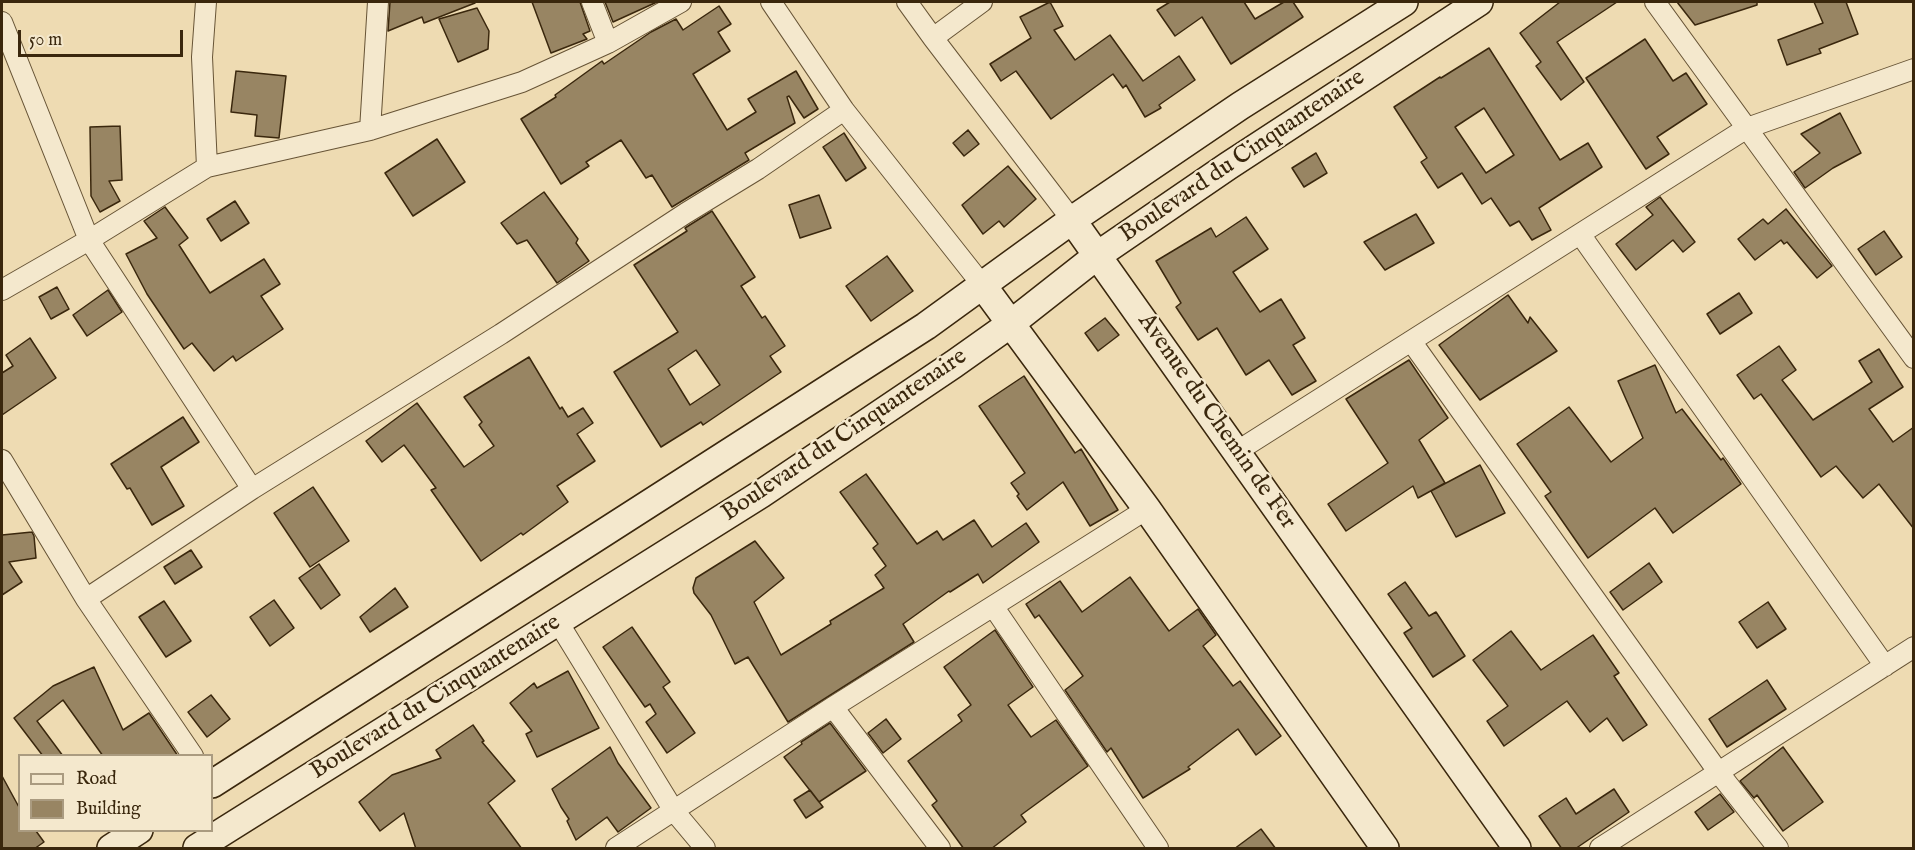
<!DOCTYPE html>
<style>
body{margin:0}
#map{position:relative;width:1915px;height:850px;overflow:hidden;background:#eedbb2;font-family:"IM FELL English",serif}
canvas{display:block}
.frame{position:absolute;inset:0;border:3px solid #3a270d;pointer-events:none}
.legend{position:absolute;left:18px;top:754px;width:195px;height:78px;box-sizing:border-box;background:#f4e8cd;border:2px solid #aa9b80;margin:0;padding:8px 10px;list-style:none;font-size:18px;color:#3a270d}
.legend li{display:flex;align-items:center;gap:12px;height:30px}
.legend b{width:30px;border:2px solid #aa9b80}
.scale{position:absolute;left:18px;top:30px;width:165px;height:27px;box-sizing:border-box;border:3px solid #3a270d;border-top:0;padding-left:8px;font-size:18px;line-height:21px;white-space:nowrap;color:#3a270d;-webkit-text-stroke:4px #f4e8cd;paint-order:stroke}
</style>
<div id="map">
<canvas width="1915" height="850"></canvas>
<div class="frame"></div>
<ul class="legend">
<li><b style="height:8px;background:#f4e8cd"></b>Road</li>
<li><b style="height:16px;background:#988563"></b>Building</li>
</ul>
<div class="scale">50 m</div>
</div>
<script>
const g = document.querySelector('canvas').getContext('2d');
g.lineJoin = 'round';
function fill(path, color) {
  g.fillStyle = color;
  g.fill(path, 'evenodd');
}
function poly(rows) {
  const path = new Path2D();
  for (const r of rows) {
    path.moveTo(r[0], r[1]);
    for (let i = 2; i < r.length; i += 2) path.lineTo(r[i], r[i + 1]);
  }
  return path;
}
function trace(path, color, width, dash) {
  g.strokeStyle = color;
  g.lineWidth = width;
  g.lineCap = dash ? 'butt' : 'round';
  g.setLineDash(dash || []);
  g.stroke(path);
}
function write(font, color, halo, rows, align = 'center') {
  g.font = font + ' "IM FELL English",serif';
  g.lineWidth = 4.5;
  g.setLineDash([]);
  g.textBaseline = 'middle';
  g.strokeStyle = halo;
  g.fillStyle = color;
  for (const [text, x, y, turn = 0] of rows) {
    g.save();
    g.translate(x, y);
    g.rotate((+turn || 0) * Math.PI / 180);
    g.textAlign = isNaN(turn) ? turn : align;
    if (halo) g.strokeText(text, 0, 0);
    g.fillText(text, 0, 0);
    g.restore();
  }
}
const building = poly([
 [390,2,475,2,475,3,424,23,422,17,388,31,390,2],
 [532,2,580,2,590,31,583,34,587,39,551,53,532,2],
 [605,2,657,2,613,22,605,2],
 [1050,2,1063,26,1054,30,1075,60,1110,35,1143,81,1179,56,1195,80,1159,105,1161,108,1145,117,1126,85,1123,88,1113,74,1051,119,1016,71,1001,81,990,64,1031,38,1020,17,1050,2],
 [1170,2,1244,2,1255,19,1284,2,1293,2,1303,17,1231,64,1202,17,1175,36,1157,10,1170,2],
 [1560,2,1617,2,1557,42,1584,82,1561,100,1536,66,1541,62,1520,33,1560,2],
 [1677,2,1757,2,1757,5,1695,25,1677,2],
 [1814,2,1846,2,1858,34,1819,49,1821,53,1787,65,1778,40,1823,23,1814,2],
 [719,6,731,24,718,32,730,51,693,74,727,130,756,112,748,99,796,71,818,109,804,118,789,96,787,97,795,123,745,153,749,160,672,207,652,175,646,178,621,140,586,162,589,166,561,184,521,119,556,97,555,95,602,61,604,64,651,32,676,19,683,30,719,6],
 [477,8,489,31,488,49,458,62,439,19,477,8],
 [1645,39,1673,81,1686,73,1707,104,1657,137,1669,154,1646,169,1586,78,1645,39],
 [1489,48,1560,160,1588,143,1602,167,1539,208,1551,230,1532,240,1519,221,1510,226,1491,198,1482,204,1462,173,1438,188,1421,162,1427,158,1394,107,1440,77,1441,78,1489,48],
 [1484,108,1514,155,1486,173,1455,127,1484,108],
 [236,71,286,76,279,138,255,136,257,115,231,112,236,71],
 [1840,113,1861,153,1833,168,1805,188,1794,172,1820,153,1801,134,1840,113],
 [120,126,122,180,109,181,120,201,100,212,91,196,90,127,120,126],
 [968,130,979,144,964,156,953,143,968,130],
 [844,133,866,168,846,181,823,147,844,133],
 [437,139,465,182,413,216,385,173,437,139],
 [1316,153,1327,173,1304,187,1292,168,1316,153],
 [1008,166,1036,199,1004,227,999,221,983,234,962,205,1008,166],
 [544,192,578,239,576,243,589,261,557,283,527,240,517,244,501,223,544,192],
 [819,195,831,228,800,238,789,205,819,195],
 [1660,197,1695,242,1683,252,1673,240,1636,270,1616,244,1653,215,1646,207,1660,197],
 [235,201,249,223,221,241,207,219,235,201],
 [165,207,188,238,179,245,210,293,264,259,280,284,261,296,283,329,236,361,233,356,214,371,192,343,184,349,147,294,126,254,157,238,144,221,165,207],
 [1786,209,1832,266,1817,278,1787,242,1784,244,1781,240,1755,260,1738,239,1763,219,1768,224,1786,209],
 [712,211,755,277,741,286,762,318,765,316,785,346,770,356,781,372,703,425,701,422,661,447,614,372,678,332,634,265,687,231,685,228,712,211],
 [696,350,720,385,690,405,668,369,696,350],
 [1416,214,1434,243,1385,270,1364,242,1416,214],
 [1246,217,1268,249,1233,272,1260,312,1281,299,1305,338,1293,345,1316,381,1292,395,1269,360,1246,375,1217,328,1198,340,1176,307,1181,303,1156,261,1211,228,1216,237,1246,217],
 [1884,231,1902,257,1876,275,1858,249,1884,231],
 [887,256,913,291,871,321,846,286,887,256],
 [57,287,69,309,51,319,39,297,57,287],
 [108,290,122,312,87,336,73,315,108,290],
 [1739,293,1752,313,1720,334,1707,314,1739,293],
 [1508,295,1528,323,1530,317,1557,351,1480,400,1439,345,1508,295],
 [1105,318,1119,335,1098,351,1085,333,1105,318],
 [30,338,56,378,2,415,2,373,13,366,6,355,30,338],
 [1779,346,1796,370,1782,380,1813,420,1872,382,1859,361,1879,349,1903,387,1869,409,1893,442,1914,427,1914,529,1879,484,1863,498,1836,466,1821,477,1761,394,1754,399,1737,375,1779,346],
 [529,357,560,409,562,407,568,417,583,408,593,423,577,434,595,461,557,486,568,502,523,535,521,533,481,561,431,490,436,488,404,445,382,462,366,441,417,403,464,467,494,446,479,425,482,422,464,397,529,357],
 [1409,360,1448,418,1419,440,1445,483,1418,498,1413,486,1346,531,1328,504,1388,463,1346,399,1409,360],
 [1655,365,1676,413,1682,409,1721,460,1723,458,1741,484,1673,533,1655,508,1588,558,1545,496,1551,492,1517,444,1569,407,1611,462,1643,438,1618,381,1655,365],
 [1024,376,1075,453,1081,449,1118,510,1090,526,1063,482,1027,510,1017,496,1019,494,1011,483,1025,473,979,406,1024,376],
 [183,417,199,442,161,467,184,506,152,525,130,488,127,489,111,464,183,417],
 [1480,465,1505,513,1456,537,1431,491,1480,465],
 [866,474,917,544,937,531,943,540,974,520,992,547,1026,523,1039,542,983,583,978,574,950,592,949,591,903,624,914,642,788,722,748,657,735,664,711,615,694,593,693,588,696,578,755,541,784,578,754,602,781,655,831,624,830,621,884,588,875,575,886,566,873,548,878,544,840,492,866,474],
 [313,487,349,541,310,567,274,513,313,487],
 [32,532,34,536,36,558,9,562,22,582,2,595,2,535,32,532],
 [191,550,202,567,175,584,164,567,191,550],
 [1649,563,1662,582,1623,610,1610,592,1649,563],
 [319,564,340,595,321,609,299,578,319,564],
 [1130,577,1169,631,1198,609,1216,635,1203,646,1233,686,1240,681,1281,736,1256,755,1238,729,1188,767,1190,769,1143,798,1111,748,1107,752,1065,690,1083,676,1039,615,1035,618,1026,604,1060,581,1082,612,1130,577],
 [1405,582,1429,616,1436,612,1465,656,1433,677,1404,633,1412,628,1388,594,1405,582],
 [395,588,408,607,370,632,360,617,395,588],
 [274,600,294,628,270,646,250,617,274,600],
 [164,601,191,641,166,657,139,617,164,601],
 [1768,602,1786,629,1757,648,1739,622,1768,602],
 [632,627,670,682,663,687,695,733,667,753,646,722,656,714,650,704,645,707,603,647,632,627],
 [995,630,1033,687,1008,705,1031,737,1056,720,1088,766,1021,815,1026,822,991,849,964,849,932,805,937,801,908,761,962,721,958,715,971,705,944,667,995,630],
 [1511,631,1541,670,1593,635,1619,673,1614,676,1647,725,1623,741,1607,718,1590,732,1567,701,1504,746,1487,721,1508,706,1473,660,1511,631],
 [94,667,123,730,149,713,178,756,103,756,63,700,37,721,63,756,43,756,14,718,53,686,94,667],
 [568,671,599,728,537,757,526,734,532,731,510,703,534,683,537,688,568,671],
 [1767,680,1786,709,1727,747,1709,719,1767,680],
 [211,695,230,719,207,737,188,712,211,695],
 [886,719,901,739,883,753,868,733,886,719],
 [830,723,866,771,819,802,784,757,802,744,801,742,830,723],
 [473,725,484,741,482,742,515,781,488,803,522,849,416,849,404,813,380,831,359,802,392,775,441,758,436,750,473,725],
 [610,747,618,763,651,808,618,832,607,817,576,840,567,821,569,819,561,807,552,789,610,747],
 [1783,747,1823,802,1783,831,1757,795,1754,798,1740,781,1783,747],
 [2,776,20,809,20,831,36,831,44,842,34,849,2,849,2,776],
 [1614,789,1629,812,1575,849,1562,849,1539,816,1566,798,1576,814,1614,789],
 [810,790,823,807,806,818,794,800,810,790],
 [1720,794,1734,812,1708,830,1695,812,1720,794],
 [1261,829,1276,849,1234,849,1261,829]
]);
fill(building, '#988563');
trace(building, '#3a270d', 1.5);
const street = poly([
 [206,2,202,57,207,167],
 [592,2,608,43],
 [771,2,844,110,983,286],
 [907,2,933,38,1072,220],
 [1655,2,1914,358],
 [2,22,89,240,252,489],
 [933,38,982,2],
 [370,130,378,2],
 [1580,234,1885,666],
 [2,290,89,240,207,167,370,130,522,82,608,43,681,2],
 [1411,341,1719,773,1778,848],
 [1236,452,1747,128,1914,69],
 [2,460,86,599,193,756],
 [86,599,252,489,501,334,686,213,758,169,844,110],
 [993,606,1158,848],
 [558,622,674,811,705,848],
 [833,707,940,848],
 [616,848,833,707,1147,509],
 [1600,848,1914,647]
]);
const secondary = poly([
 [1072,220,1517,848],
 [983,286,1147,509,1385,848],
 [212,784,926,326,1072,220,1240,106,1404,2],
 [111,848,139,830],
 [197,848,761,494,954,364,1009,325,1098,255,1228,166,1479,2]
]);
trace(street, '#675436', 22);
trace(secondary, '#3a270d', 30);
trace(street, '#f4e8cd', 20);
trace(secondary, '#f4e8cd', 27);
write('24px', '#3a270d', '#f4e8cd', [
 ["Boulevard du Cinquantenaire",1243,157,-34],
 ["Avenue du Chemin de Fer",1216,422,55],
 ["Boulevard du Cinquantenaire",845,436,-34],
 ["Boulevard du Cinquantenaire",436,698,-32]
]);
</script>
